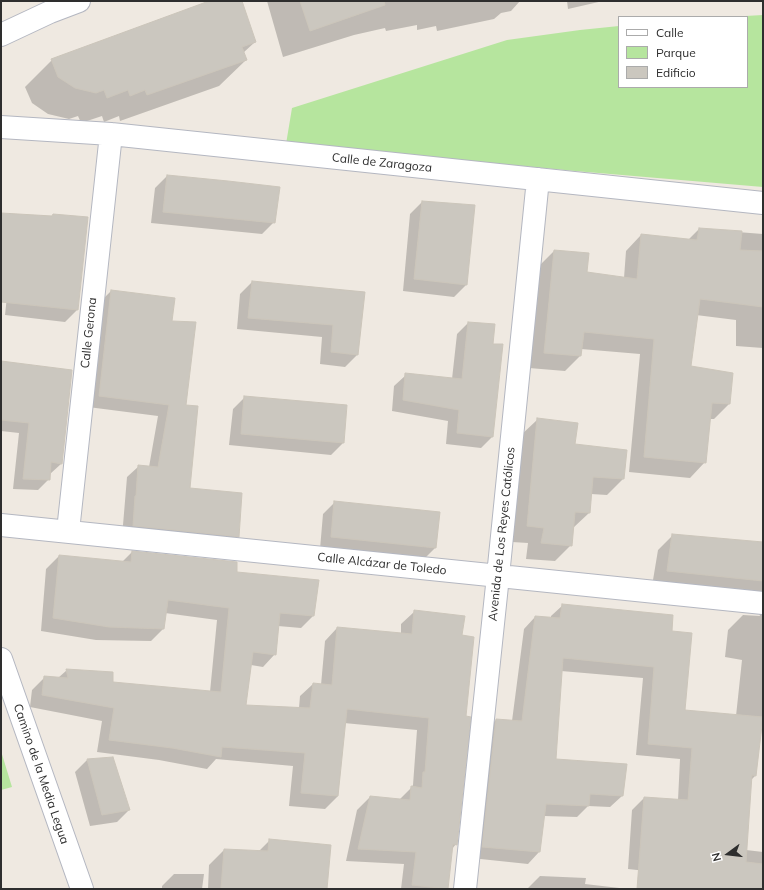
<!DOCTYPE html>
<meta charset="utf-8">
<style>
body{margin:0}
#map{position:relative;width:764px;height:890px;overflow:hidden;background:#efe9e1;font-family:Mulish,sans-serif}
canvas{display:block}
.frame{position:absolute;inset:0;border:2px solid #2e2e2e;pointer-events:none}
.legend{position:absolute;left:618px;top:16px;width:130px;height:72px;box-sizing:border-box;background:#fff;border:1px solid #ababab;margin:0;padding:5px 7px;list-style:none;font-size:12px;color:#2e2e2e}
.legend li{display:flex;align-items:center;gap:8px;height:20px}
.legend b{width:20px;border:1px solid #ababab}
.north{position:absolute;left:708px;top:834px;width:40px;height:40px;-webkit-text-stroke:3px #fff;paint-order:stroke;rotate:255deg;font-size:11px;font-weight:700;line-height:16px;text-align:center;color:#2e2e2e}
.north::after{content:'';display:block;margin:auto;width:14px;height:18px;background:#2e2e2e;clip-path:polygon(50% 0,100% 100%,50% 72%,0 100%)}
</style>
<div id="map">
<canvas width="764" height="890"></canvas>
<div class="frame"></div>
<ul class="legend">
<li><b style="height:5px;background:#fff"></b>Calle</li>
<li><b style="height:11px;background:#b6e59e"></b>Parque</li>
<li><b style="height:11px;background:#cbc7bf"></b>Edificio</li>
</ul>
<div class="north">N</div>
</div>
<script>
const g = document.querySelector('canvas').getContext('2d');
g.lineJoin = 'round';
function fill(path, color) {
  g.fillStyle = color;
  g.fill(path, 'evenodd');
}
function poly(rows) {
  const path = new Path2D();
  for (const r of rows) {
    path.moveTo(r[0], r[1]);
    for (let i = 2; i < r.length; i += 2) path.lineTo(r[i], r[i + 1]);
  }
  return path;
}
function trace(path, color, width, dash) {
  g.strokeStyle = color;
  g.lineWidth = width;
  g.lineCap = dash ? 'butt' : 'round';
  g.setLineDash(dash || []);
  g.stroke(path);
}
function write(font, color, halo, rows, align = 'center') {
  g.font = font + ' Mulish,sans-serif';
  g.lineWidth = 3;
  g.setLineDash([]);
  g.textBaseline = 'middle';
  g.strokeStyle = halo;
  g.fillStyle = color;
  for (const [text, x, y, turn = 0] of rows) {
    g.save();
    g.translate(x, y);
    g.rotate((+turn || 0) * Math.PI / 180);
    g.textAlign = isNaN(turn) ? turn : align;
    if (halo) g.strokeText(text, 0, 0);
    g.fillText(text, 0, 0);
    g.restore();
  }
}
fill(poly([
 [763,15,763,187,575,171,286,144,292,108,507,40,580,30,619,26,619,87,747,87,747,17,728,17],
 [1,751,12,787,1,790]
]), '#b6e59e');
fill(poly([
 [212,1,241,1,255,42,243,53,246,60,219,86,120,121,119,116,104,122,102,116,81,123,78,116,69,119,48,114,32,103,25,87,52,60],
 [267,1,520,1,511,11,501,13,494,19,437,31,436,26,417,30,417,25,386,31,385,28,354,35,283,57],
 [567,1,603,1,568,9],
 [167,176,274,222,262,234,151,223,155,188],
 [422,202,474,206,466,285,454,297,403,291,410,214],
 [1,214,87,218,77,310,65,322,5,315,8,287,1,286],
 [699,229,763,234,763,348,736,346,736,320,696,315,690,367,729,404,714,419,710,419,705,462,690,478,629,472,640,354,581,349,580,356,565,371,529,368,539,266,554,251,586,273,624,278,626,251,641,235,688,240],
 [252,282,364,292,357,355,345,367,320,364,322,337,237,329,240,294],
 [111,291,171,322,189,489,238,536,227,548,122,537,127,477,139,466,149,467,158,416,88,407,100,302],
 [468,323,491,345,502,345,492,437,481,448,446,444,448,421,392,411,394,386,406,375,452,379,457,334],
 [71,371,61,464,50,474,49,479,38,490,13,489,19,433,1,431,1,375],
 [245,397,346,406,343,443,331,455,229,445,233,409],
 [537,420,623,479,607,495,591,494,589,513,573,528,571,545,555,561,526,559,528,543,512,542,521,435],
 [335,502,439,513,435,548,423,560,320,549,323,514],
 [673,535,763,543,763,724,761,724,756,775,751,780,746,850,763,852,763,889,727,889,728,880,628,869,632,810,644,798,678,800,680,759,636,755,643,678,561,671,555,760,622,796,610,807,588,806,577,817,544,816,539,852,528,864,471,858,484,731,496,720,512,721,524,629,535,617,551,619,551,616,563,605,671,632,684,711,736,716,742,660,725,657,728,630,743,615,760,616,759,613,652,586,658,550],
 [132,552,235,573,313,616,301,628,278,626,275,654,263,667,251,665,245,706,299,708,300,696,313,684,321,685,325,641,337,628,401,634,401,624,414,612,461,636,465,717,456,844,452,849,447,889,401,889,404,864,346,861,357,810,370,797,399,800,411,788,413,785,417,730,344,723,338,796,325,809,289,806,293,766,216,759,207,769,159,760,97,752,102,721,30,707,32,690,45,677,58,678,67,670,113,683,210,692,217,620,165,613,163,629,151,641,96,640,41,631,46,569,59,556,122,562],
 [113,758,129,810,117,822,90,826,75,772,87,760],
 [270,840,326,889,208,889,209,865,224,850,258,852],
 [174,874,204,874,202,889,162,889,162,886],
 [540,876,586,878,585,884,628,889,527,889]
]), '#0003');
const building = poly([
 [209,1,242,1,256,42,242,47,247,60,147,95,145,90,130,96,128,90,107,98,104,90,96,93,75,88,58,77,51,59,209,1],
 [300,1,384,1,385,5,310,31,300,1],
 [167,175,228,181,280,187,275,223,163,212,167,175],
 [422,201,475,205,467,285,414,279,422,201],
 [1,213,52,216,53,214,88,217,78,310,1,302,1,213],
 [699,228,742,231,740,250,763,251,763,307,700,299,691,366,733,373,730,404,712,403,706,463,644,457,654,339,584,332,581,356,544,353,554,250,589,253,587,272,637,279,641,234,697,240,699,228],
 [252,281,365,292,358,355,331,352,333,325,248,318,252,281],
 [111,290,175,298,172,321,196,322,186,405,198,406,190,488,242,493,239,537,133,526,135,496,136,496,138,465,158,467,169,405,99,396,111,290],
 [468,322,495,324,493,344,503,344,493,437,457,433,459,410,403,400,405,373,462,379,468,322],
 [1,361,72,370,62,464,51,462,50,480,23,479,29,423,1,420,1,361],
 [244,396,347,405,344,443,241,434,244,396],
 [537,418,578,423,575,444,627,450,624,479,593,477,590,513,575,512,572,546,541,543,544,528,527,526,537,418],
 [334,501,440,512,436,548,331,537,334,501],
 [672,534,763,542,763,581,667,571,672,534],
 [132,551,237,562,237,572,319,580,314,616,280,613,276,655,253,652,246,705,310,708,313,683,332,685,337,627,412,634,414,610,465,616,462,635,474,637,466,716,471,717,457,845,453,844,448,889,412,885,416,852,358,849,370,796,410,800,411,786,422,788,423,772,425,772,429,718,347,709,338,796,301,793,305,753,222,747,221,757,172,748,109,740,114,708,42,695,44,676,68,678,66,669,113,672,113,682,221,692,229,608,168,600,164,629,109,627,53,618,59,555,131,562,132,551],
 [562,604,673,615,672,631,692,633,685,710,763,717,756,776,752,775,746,862,763,864,763,889,637,889,644,797,688,800,692,748,648,744,654,667,563,658,556,759,627,764,623,796,590,794,589,806,546,804,540,852,482,847,496,719,522,721,535,616,560,618,562,604],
 [113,757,130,810,102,815,87,759,113,757],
 [269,839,331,845,327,889,221,889,224,849,268,851,269,839]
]);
fill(building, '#cbc7bf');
trace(building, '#cbc5ba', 1);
const minor = poly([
 [1,35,50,12,79,1],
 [1,127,111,134,763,203],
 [1,525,763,603],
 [68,531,111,134],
 [1,659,82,889],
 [465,889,498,576,538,179]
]);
trace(minor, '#b4b7c1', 24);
trace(minor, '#fff', 22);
write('12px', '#2e2e2e', '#fff', [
 ["Calle de Zaragoza",382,163,6],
 ["Calle Gerona",89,333,-84],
 ["Avenida de Los Reyes Católicos",502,534,-84],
 ["Calle Alcázar de Toledo",382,564,6],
 ["Camino de la Media Legua",41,774,71]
]);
</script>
